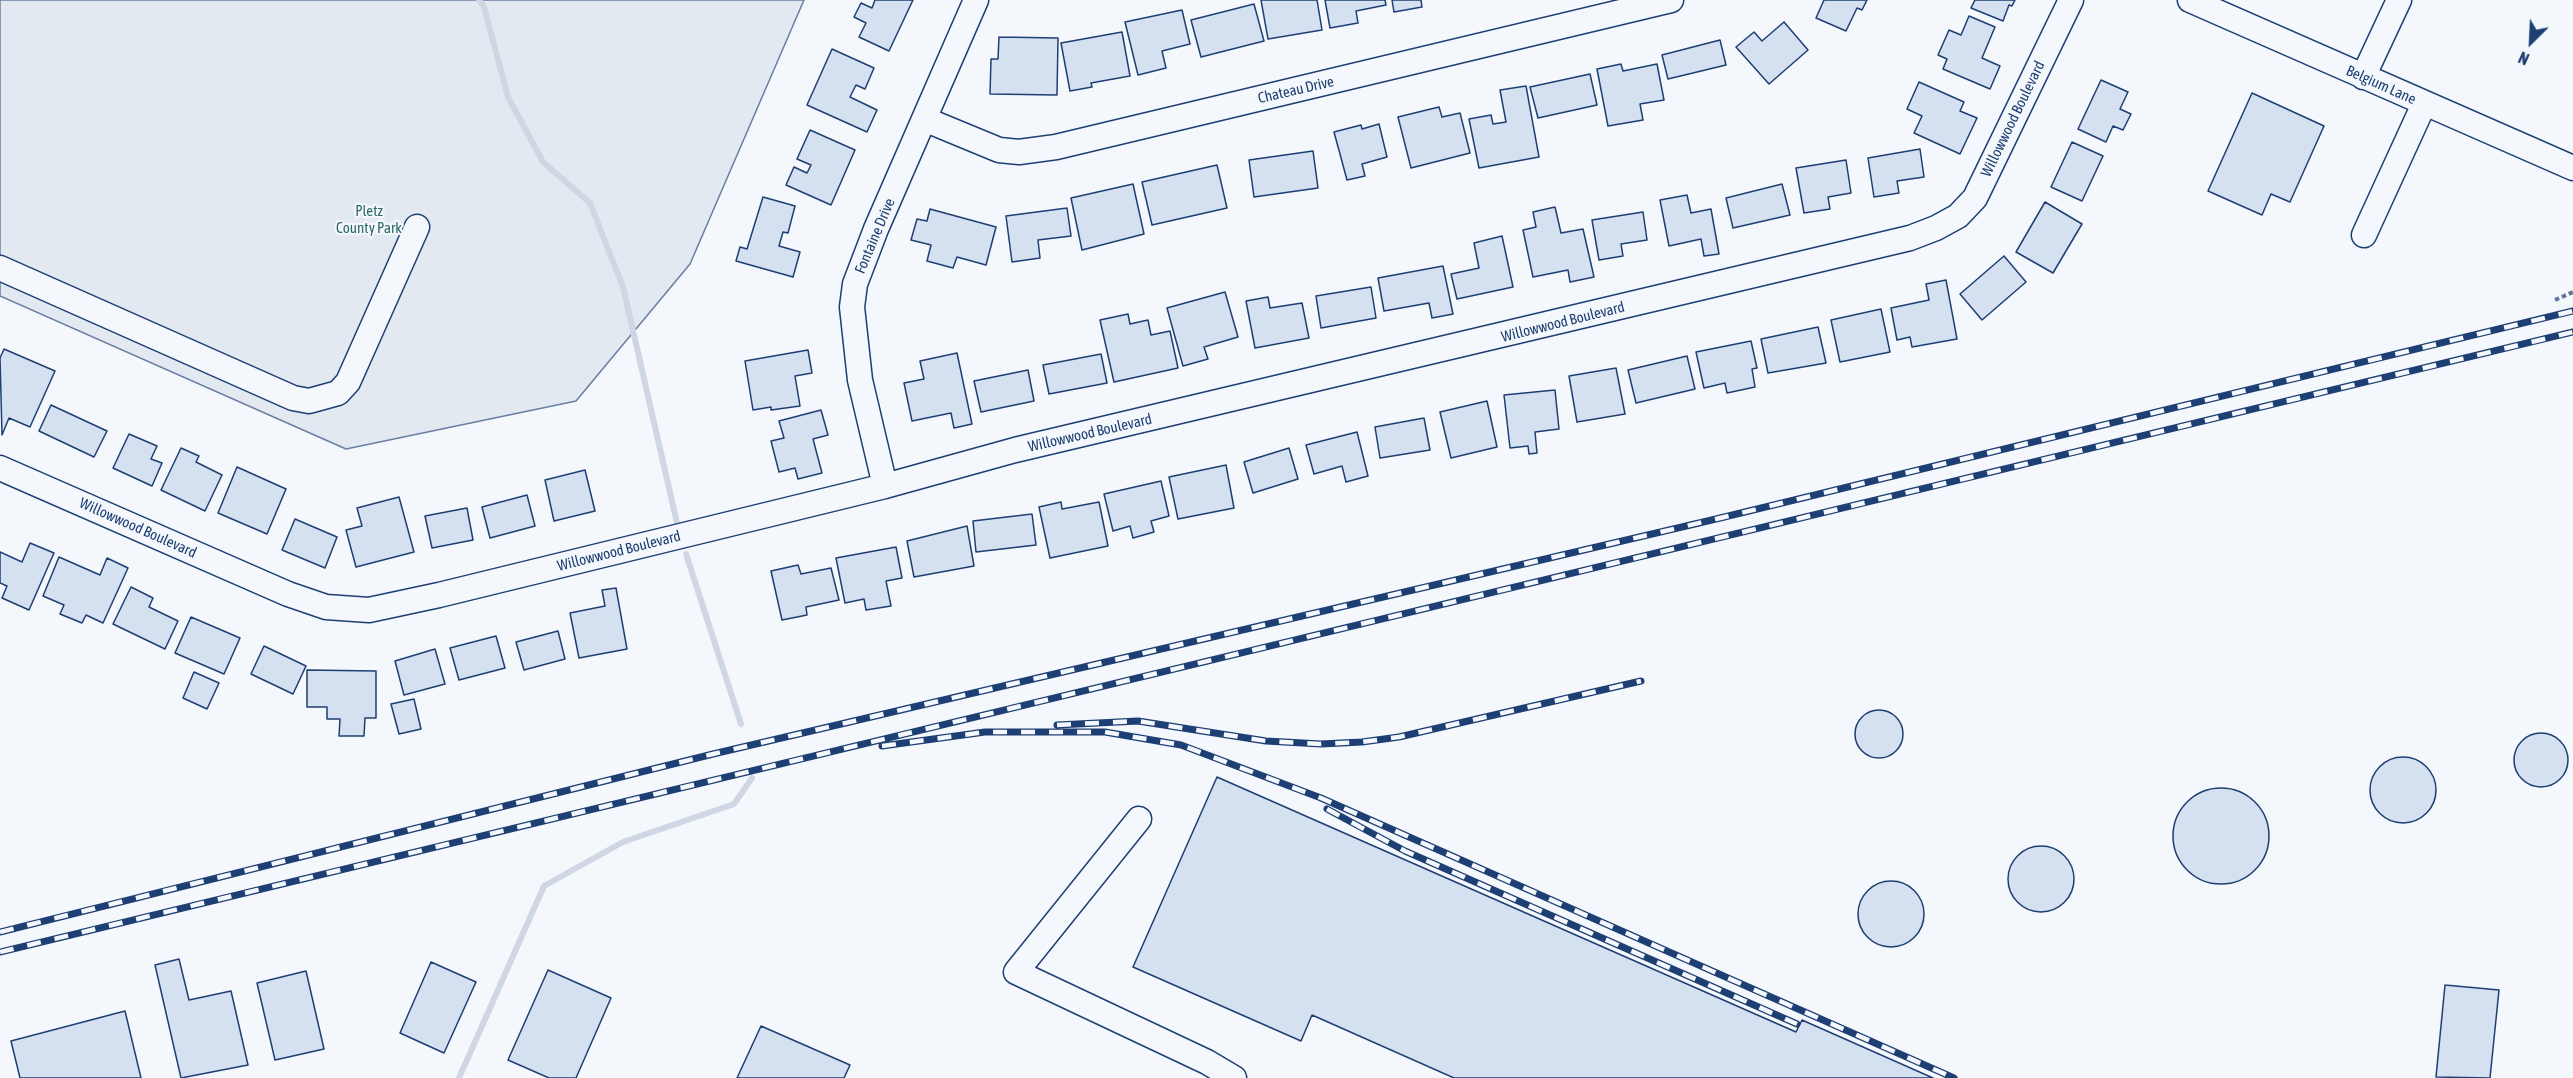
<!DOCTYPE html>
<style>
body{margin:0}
#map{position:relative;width:2573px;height:1078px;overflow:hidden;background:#f4f7fb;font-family:"Asap Condensed",sans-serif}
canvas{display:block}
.north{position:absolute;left:2501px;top:12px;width:60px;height:60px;-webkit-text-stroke:4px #f4f7fb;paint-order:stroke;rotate:204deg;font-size:16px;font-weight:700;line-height:24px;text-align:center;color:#1d3f73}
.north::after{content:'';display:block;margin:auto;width:21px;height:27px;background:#1d3f73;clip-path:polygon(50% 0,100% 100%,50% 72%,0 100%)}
</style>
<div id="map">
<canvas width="2573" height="1078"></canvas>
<div class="north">N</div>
</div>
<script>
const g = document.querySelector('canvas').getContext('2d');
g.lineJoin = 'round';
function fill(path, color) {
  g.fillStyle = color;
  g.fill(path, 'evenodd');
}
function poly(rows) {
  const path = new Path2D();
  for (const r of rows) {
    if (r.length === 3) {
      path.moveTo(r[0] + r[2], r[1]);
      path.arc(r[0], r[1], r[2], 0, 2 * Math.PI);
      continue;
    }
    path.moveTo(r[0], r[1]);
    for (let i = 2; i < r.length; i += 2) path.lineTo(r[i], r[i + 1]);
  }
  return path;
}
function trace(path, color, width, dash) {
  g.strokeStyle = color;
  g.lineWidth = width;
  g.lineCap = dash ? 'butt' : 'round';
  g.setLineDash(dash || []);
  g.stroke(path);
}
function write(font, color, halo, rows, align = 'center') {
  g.font = font + ' "Asap Condensed",sans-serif';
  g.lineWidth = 4.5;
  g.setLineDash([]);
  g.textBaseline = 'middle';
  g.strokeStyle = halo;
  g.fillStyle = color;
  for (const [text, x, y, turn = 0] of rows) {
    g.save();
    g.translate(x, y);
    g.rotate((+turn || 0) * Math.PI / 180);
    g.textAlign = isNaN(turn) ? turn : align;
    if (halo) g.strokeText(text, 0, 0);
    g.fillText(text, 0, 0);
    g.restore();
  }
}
const green = poly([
 [0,0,804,0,690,264,576,401,346,449,0,296,0,0]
]);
fill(green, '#e3e9f0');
trace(green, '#687fa3', 1.5);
trace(poly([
 [479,0,484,7,508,97,543,162,590,203,623,287,677,523],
 [686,554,741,724],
 [459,1078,544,886,623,842,734,804,752,778]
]), '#cfd7e4', 6);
const building = poly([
 [875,0,913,0,889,51,859,37,866,23,854,17,861,3,872,8,875,0],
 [1261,0,1317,0,1322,30,1268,39,1261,0],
 [1325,0,1385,0,1386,5,1356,11,1358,23,1330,28,1325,0],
 [1392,0,1421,0,1422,7,1394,12,1392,0],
 [1824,0,1867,0,1862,10,1857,8,1846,31,1816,18,1824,0],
 [1975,0,2015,0,2012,6,2009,5,2003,21,1971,8,1975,0],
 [1254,4,1264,41,1201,57,1191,20,1254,4],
 [1182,10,1190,44,1162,51,1166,68,1138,75,1125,22,1182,10],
 [1969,16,1995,27,1982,58,2000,66,1990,89,1943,69,1947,59,1938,55,1949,30,1961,35,1969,16],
 [1784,22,1808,50,1769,84,1736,47,1754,32,1762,41,1784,22],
 [1122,32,1130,76,1091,83,1092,87,1070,91,1061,43,1122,32],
 [999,37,1058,38,1057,95,990,94,991,59,998,59,999,37],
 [1720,40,1726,65,1668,79,1662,55,1720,40],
 [832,49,874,68,865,89,856,85,850,97,877,110,867,132,807,105,832,49],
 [1621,64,1623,71,1657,64,1664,100,1640,104,1643,120,1608,126,1597,69,1621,64],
 [1590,74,1597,105,1538,118,1530,87,1590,74],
 [2101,80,2128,92,2120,109,2131,114,2123,130,2113,126,2106,142,2078,129,2101,80],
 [1919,82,1964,102,1960,111,1977,118,1960,154,1914,133,1922,116,1907,109,1919,82],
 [1526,86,1539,157,1479,168,1469,119,1491,115,1493,124,1506,122,1500,90,1526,86],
 [2252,93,2324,126,2290,202,2271,194,2262,215,2208,191,2252,93],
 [1439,107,1442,117,1460,113,1470,153,1411,168,1398,117,1439,107],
 [1379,124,1387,157,1362,164,1365,176,1347,180,1334,132,1361,125,1362,129,1379,124],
 [810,130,855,150,831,205,786,185,794,167,807,173,811,165,797,159,810,130],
 [2072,142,2103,156,2082,201,2051,187,2072,142],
 [1920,149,1924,177,1897,181,1899,193,1874,197,1868,158,1920,149],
 [1313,151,1318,188,1254,197,1249,160,1313,151],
 [1846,160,1851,193,1828,197,1830,209,1804,213,1796,168,1846,160],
 [1217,165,1227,208,1152,225,1142,182,1217,165],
 [1133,184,1144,234,1082,250,1071,198,1133,184],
 [1782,184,1790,215,1733,228,1726,198,1782,184],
 [1687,195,1691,213,1711,209,1719,254,1704,256,1701,239,1669,246,1660,200,1687,195],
 [763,197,795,206,788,233,783,232,779,246,800,252,793,277,736,261,740,247,747,249,763,197],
 [2045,202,2082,224,2053,273,2016,252,2045,202],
 [1555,207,1561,233,1583,229,1594,277,1570,282,1568,270,1533,277,1523,230,1536,227,1533,212,1555,207],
 [1067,208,1071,236,1038,240,1040,258,1012,262,1006,216,1067,208],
 [930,209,996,227,986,265,957,257,953,268,927,261,931,245,911,240,917,219,927,221,930,209],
 [1643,212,1647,240,1621,244,1623,256,1599,260,1592,220,1643,212],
 [1502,236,1513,287,1457,299,1451,274,1479,268,1474,243,1502,236],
 [2004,256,2026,282,1982,320,1960,294,2004,256],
 [1443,266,1453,314,1432,318,1429,303,1384,311,1378,278,1443,266],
 [1946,280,1957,339,1912,347,1910,337,1897,340,1891,308,1929,300,1926,284,1946,280],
 [1371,287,1376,318,1321,328,1316,296,1371,287],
 [1225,292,1238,337,1204,347,1208,359,1183,366,1167,308,1225,292],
 [1268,297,1270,308,1302,303,1309,338,1255,348,1246,301,1268,297],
 [1881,309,1890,352,1840,362,1831,320,1881,309],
 [1128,314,1130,324,1148,320,1151,335,1170,331,1178,368,1114,382,1100,320,1128,314],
 [1818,327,1826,363,1768,373,1761,339,1818,327],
 [1751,341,1757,368,1752,369,1755,387,1727,393,1725,383,1704,388,1696,352,1751,341],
 [4,349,55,371,30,427,9,418,2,435,0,358,4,349],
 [808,350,812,373,795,376,800,406,771,410,771,407,753,410,745,361,808,350],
 [957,353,972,424,954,428,951,413,912,421,904,383,924,379,920,361,957,353],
 [1101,354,1107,383,1049,394,1043,365,1101,354],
 [1687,356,1695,389,1636,403,1628,370,1687,356],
 [1616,368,1625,414,1577,422,1569,376,1616,368],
 [1028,370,1034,401,981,412,974,381,1028,370],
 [1555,390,1559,429,1535,432,1537,453,1529,454,1528,446,1510,448,1504,395,1555,390],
 [1487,401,1497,447,1451,458,1440,412,1487,401],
 [51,405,107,431,94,457,39,431,51,405],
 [821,410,828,435,813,439,822,473,798,479,795,468,779,472,771,441,784,438,779,421,821,410],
 [1424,418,1430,450,1380,458,1375,427,1424,418],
 [1357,432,1368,476,1346,482,1342,466,1314,474,1306,445,1357,432],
 [129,434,157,446,151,459,162,463,152,486,113,468,129,434],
 [181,448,199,456,196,462,222,475,205,511,161,490,181,448],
 [1289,448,1298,479,1253,493,1244,462,1289,448],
 [1226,465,1234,508,1178,519,1169,477,1226,465],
 [237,467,286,489,267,534,218,513,237,467],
 [585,470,595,511,554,521,545,480,585,470],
 [1161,481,1169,516,1151,521,1154,532,1133,538,1130,526,1113,531,1104,494,1161,481],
 [527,495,535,526,490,538,482,507,527,495],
 [399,497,414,552,356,567,346,530,362,526,357,508,399,497],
 [1061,502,1062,509,1099,502,1108,546,1050,558,1039,507,1061,502],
 [467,508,473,540,432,548,425,516,467,508],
 [1032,514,1036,545,976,552,973,521,1032,514],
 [295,519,337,537,325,568,282,550,295,519],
 [967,526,974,566,914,577,907,541,967,526],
 [30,543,54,553,29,610,2,598,7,586,0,583,0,552,22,562,30,543],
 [896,547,902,578,886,581,891,606,866,610,864,599,845,603,836,558,896,547],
 [59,557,100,575,107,558,128,568,103,623,86,615,82,623,60,614,64,605,43,596,59,557],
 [798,565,801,574,831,568,839,600,806,607,807,615,782,620,771,571,798,565],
 [131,587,153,598,149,607,178,621,165,649,113,624,131,587],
 [616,588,627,649,579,658,570,613,605,606,602,590,616,588],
 [191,617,240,638,224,674,175,653,191,617],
 [558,631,565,659,524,670,516,642,558,631],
 [496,636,505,668,459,680,450,648,496,636],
 [264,646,306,666,293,694,251,674,264,646],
 [435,649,445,684,404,695,395,661,435,649],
 [307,670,376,671,376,718,365,718,364,736,339,736,340,719,327,719,327,707,307,707,307,670],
 [194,672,219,683,207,709,183,698,194,672],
 [414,699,421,729,399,734,391,704,414,699],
 [1879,734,24],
 [2541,760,27],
 [2403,790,33],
 [1217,777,1796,1032,1802,1020,1933,1078,1454,1078,1312,1015,1301,1041,1133,967,1217,777],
 [2221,836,48],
 [2041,879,33],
 [1891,914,33],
 [179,959,189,1000,231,991,248,1065,181,1078,155,965,179,959],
 [431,962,476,982,444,1053,400,1033,431,962],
 [548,970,611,998,576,1078,549,1078,508,1060,548,970],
 [306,971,324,1049,275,1060,257,983,306,971],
 [2445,985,2499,990,2490,1078,2436,1077,2445,985],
 [125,1011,141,1078,20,1078,11,1041,125,1011],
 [761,1026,850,1065,844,1078,737,1078,761,1026]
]);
fill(building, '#d5e0f0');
trace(building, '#1d3f73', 1.5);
const minor = poly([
 [2190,0,2573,168],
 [2363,77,2399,0],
 [924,119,999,150,1019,152,1056,147,1671,0],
 [2364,235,2424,104],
 [0,268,293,398,309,401,338,393,348,382,417,227],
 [0,468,288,594,326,607,369,610,439,595,885,486,1015,450,1910,238,1936,228,1958,216,1975,198,2071,0],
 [885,486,860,380,852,307,855,284,876,229,976,0],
 [1139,819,1016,972,1207,1062,1234,1078]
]);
trace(minor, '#1d3f73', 27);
trace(poly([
 [2555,300,2573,292]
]), '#5e769c', 4, [4.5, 3]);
trace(minor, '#f4f7fb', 24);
const rail = poly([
 [1057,725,1138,721,1266,741,1321,744,1362,742,1399,737,1641,681],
 [882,746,985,732,1105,732,1181,745,1321,798,1954,1078],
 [1327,809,1405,851,1797,1024],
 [0,932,713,754,1716,519,2573,311],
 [0,952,2573,332]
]);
trace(rail, '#1d3f73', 7);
trace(rail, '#f4f7fb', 4.5, [14]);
write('15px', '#1d3f73', '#f4f7fb', [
 ["Belgium Lane",2381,85,24],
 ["Chateau Drive",1296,90,-13],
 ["Willowwood Boulevard",2013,119,-64],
 ["Fontaine Drive",875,236,-67],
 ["Willowwood Boulevard",1563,322,-14],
 ["Willowwood Boulevard",1090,433,-13],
 ["Willowwood Boulevard",138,528,24],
 ["Willowwood Boulevard",619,551,-14]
]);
write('15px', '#2c6c60', '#f4f7fb', [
 ["Pletz",369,211],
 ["County Park",369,228]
]);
</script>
